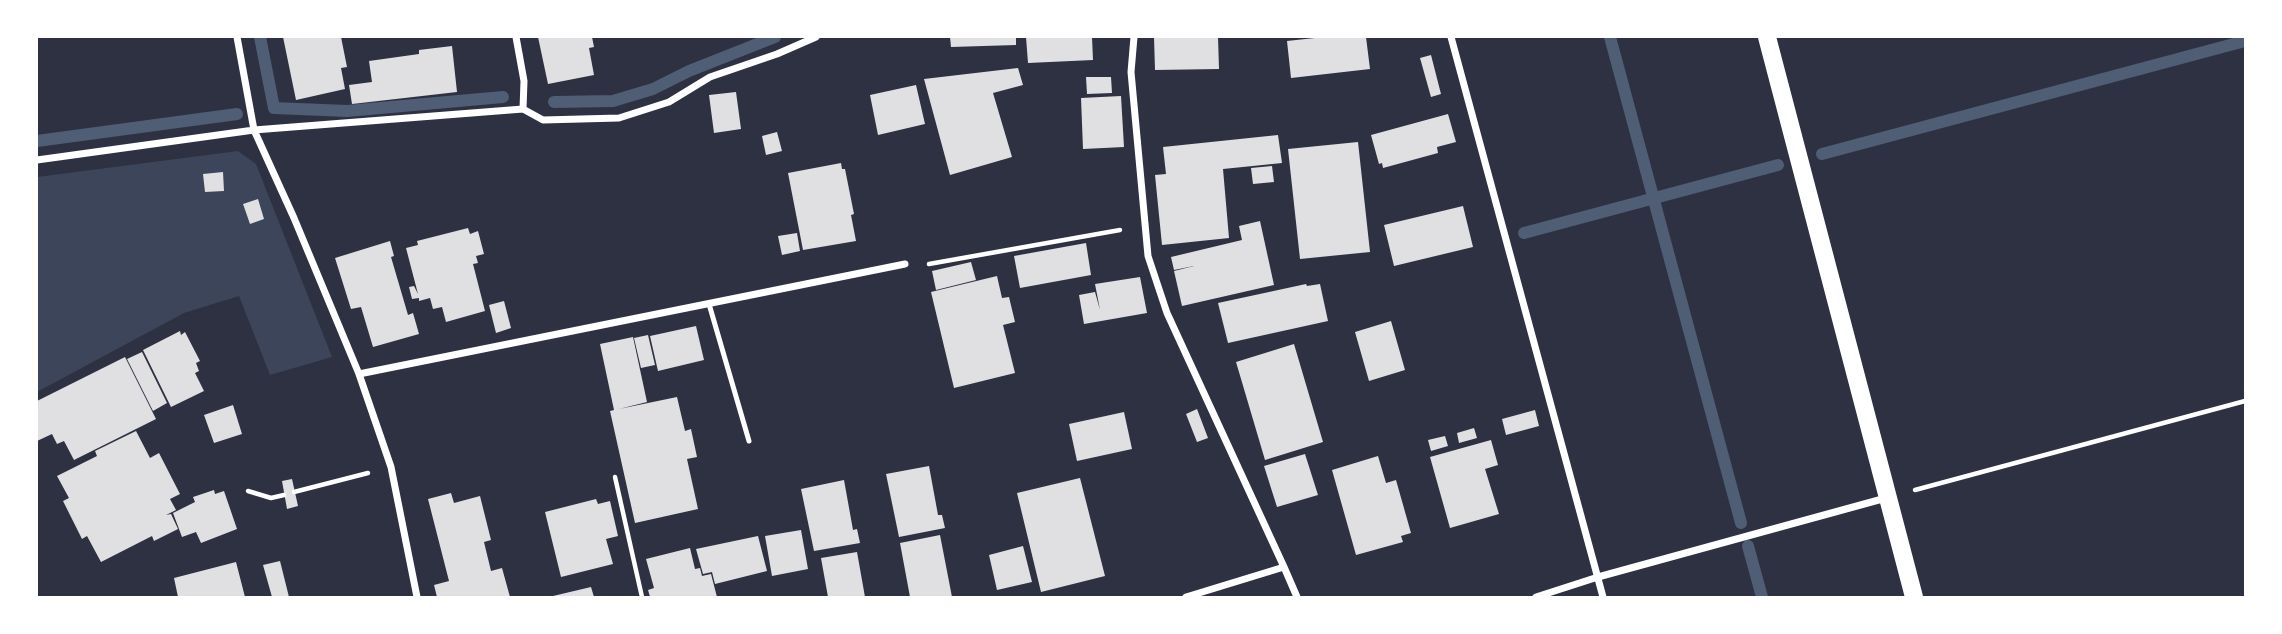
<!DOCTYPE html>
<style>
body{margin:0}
#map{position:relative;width:2282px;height:634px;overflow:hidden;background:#2d3142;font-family:"Roboto Condensed",sans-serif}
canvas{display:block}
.frame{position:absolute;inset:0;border:38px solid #fff;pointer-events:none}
</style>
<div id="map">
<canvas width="2282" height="634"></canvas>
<div class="frame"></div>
</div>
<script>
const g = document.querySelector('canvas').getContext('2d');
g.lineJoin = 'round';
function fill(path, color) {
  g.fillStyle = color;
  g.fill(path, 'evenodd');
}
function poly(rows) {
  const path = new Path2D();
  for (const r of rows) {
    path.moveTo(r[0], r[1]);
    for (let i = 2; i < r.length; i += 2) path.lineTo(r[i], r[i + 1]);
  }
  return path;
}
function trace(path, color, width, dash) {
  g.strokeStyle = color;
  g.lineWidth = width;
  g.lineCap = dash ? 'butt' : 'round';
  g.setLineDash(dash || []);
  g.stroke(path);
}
fill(poly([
 [238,151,256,164,332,357,270,375,239,296,184,313,37,392,37,177]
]), '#3c4559');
trace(poly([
 [260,37,274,108,347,111,503,97],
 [1610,37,1741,523],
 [554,102,613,101,653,89,689,71,775,37],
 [37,141,237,114],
 [1822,154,2245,41],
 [1524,233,1778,165],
 [1748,546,1762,597]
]), '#4f5d75', 12);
fill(poly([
 [283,37,341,37,347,67,341,68,345,89,296,100],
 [538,37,592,37,594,47,589,48,594,75,548,84],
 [950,37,1016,37,1016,45,951,47],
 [1026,37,1092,37,1093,60,1028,63],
 [1154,37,1218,37,1219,69,1155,70],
 [1324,37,1366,37,1370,69,1291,78,1287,41],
 [452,46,457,92,352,104,349,85,372,82,369,61,419,54,419,50],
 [1431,55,1441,94,1431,97,1420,58],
 [1018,68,1023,85,993,93,1012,157,950,175,924,79],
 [1086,77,1111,77,1112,93,1087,94],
 [916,85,925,124,878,135,870,95],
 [736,92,741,129,714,133,709,95],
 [1121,96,1124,147,1083,149,1081,98],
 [1448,114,1456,142,1437,147,1438,153,1383,168,1382,163,1379,164,1371,135],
 [777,132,782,151,766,155,762,136],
 [1278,135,1282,163,1223,169,1229,238,1162,245,1155,175,1166,174,1163,147],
 [1358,142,1370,252,1300,259,1288,149],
 [841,163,842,169,845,169,854,214,851,215,856,241,803,250,788,173],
 [1272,166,1274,182,1253,184,1251,168],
 [223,172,224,191,205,192,203,174],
 [258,199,264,219,250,224,243,204],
 [1463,206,1473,247,1394,266,1384,225],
 [1260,221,1274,285,1182,306,1174,271,1194,266,1174,270,1171,257,1242,240,1239,226],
 [468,228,470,234,478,231,484,254,476,256,478,263,473,264,485,311,446,322,442,307,433,309,430,298,419,301,419,298,412,299,409,287,414,286,418,294,406,248,418,245,417,241],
 [797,233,800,251,782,255,778,236],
 [390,241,394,256,391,257,408,315,413,313,419,334,373,347,361,307,351,309,335,258],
 [1086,243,1091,275,1020,288,1014,256],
 [971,262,976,280,936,290,932,271],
 [997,276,1002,298,1009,297,1015,322,1003,325,1015,373,954,388,931,292],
 [1140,277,1147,313,1084,324,1079,295,1095,292,1100,310,1095,284],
 [1306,284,1307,286,1320,284,1328,321,1228,343,1218,303],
 [504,301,511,328,496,333,489,305],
 [1391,321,1405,370,1369,381,1355,332],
 [696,326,704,360,658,371,650,336],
 [180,331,181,335,185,332,200,361,196,363,199,371,195,373,204,391,171,407,143,350],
 [648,335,655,365,641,368,634,338],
 [633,337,647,402,619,409,677,397,685,431,691,429,697,457,687,459,698,509,635,523,610,411,614,410,600,344],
 [1294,344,1323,442,1265,460,1236,362],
 [142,352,167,403,153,411,127,359],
 [125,357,156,419,74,460,64,441,57,444,52,434,37,441,37,401],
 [233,405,242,434,214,443,204,415],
 [1197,409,1208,438,1197,442,1186,414],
 [1535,410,1539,426,1506,435,1502,419],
 [1124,412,1132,449,1077,461,1069,424],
 [1474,428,1477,438,1459,443,1457,433],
 [136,431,150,458,159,453,180,494,170,499,176,510,166,515,171,514,178,529,154,541,152,536,101,562,87,536,82,539,63,501,69,498,57,476,97,456,95,451],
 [1445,436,1448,446,1431,451,1428,440],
 [1491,440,1498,465,1485,469,1499,514,1450,528,1430,457],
 [1305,454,1318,495,1277,507,1264,466],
 [1378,456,1386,483,1396,480,1411,533,1401,536,1403,542,1356,555,1332,470],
 [929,466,938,515,942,515,945,528,899,537,886,474],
 [1080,478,1105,576,1041,592,1017,493],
 [292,479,298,506,287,509,282,481],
 [844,480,853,530,857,529,860,543,814,551,801,489],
 [214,490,215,494,224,491,237,529,201,543,196,532,182,537,173,513,195,502,193,497],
 [451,493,454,503,480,496,491,540,484,542,491,571,502,568,510,597,437,597,434,585,449,581,428,499],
 [596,499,598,504,610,501,618,536,606,539,613,564,561,577,545,512],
 [801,530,808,569,772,576,765,536],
 [940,535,952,597,910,597,900,543],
 [758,536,767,571,715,584,712,572,703,574,696,549],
 [1023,546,1032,582,997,590,989,555],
 [690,548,695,569,700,568,702,576,711,574,717,597,650,597,648,590,654,588,646,559],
 [857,552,865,597,828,597,821,558],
 [280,561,289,597,272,597,263,565],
 [236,562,245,597,178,597,174,578],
 [591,587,594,597,553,597,553,596]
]), '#e0e0e3');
trace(poly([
 [929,264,1120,230],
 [615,477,642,597],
 [1915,490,2245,401],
 [248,491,271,498,284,495],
 [294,492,368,473]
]), '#fff', 4.5);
trace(poly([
 [709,304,749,441]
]), '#fff', 5);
trace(poly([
 [237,37,254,130,294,218,359,374,391,467,417,597],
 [516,37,524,81,523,109],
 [1134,37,1131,72,1148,256,1167,313,1284,567,1186,597],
 [1451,37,1603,597],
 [37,160,254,130,523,109,543,120,619,118,669,102,710,77,777,54,816,37],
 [359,374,905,264],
 [1284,567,1297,597],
 [1536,597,1598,577,1886,498]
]), '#fff', 7);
trace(poly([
 [1767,37,1914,597]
]), '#fff', 18);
</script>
